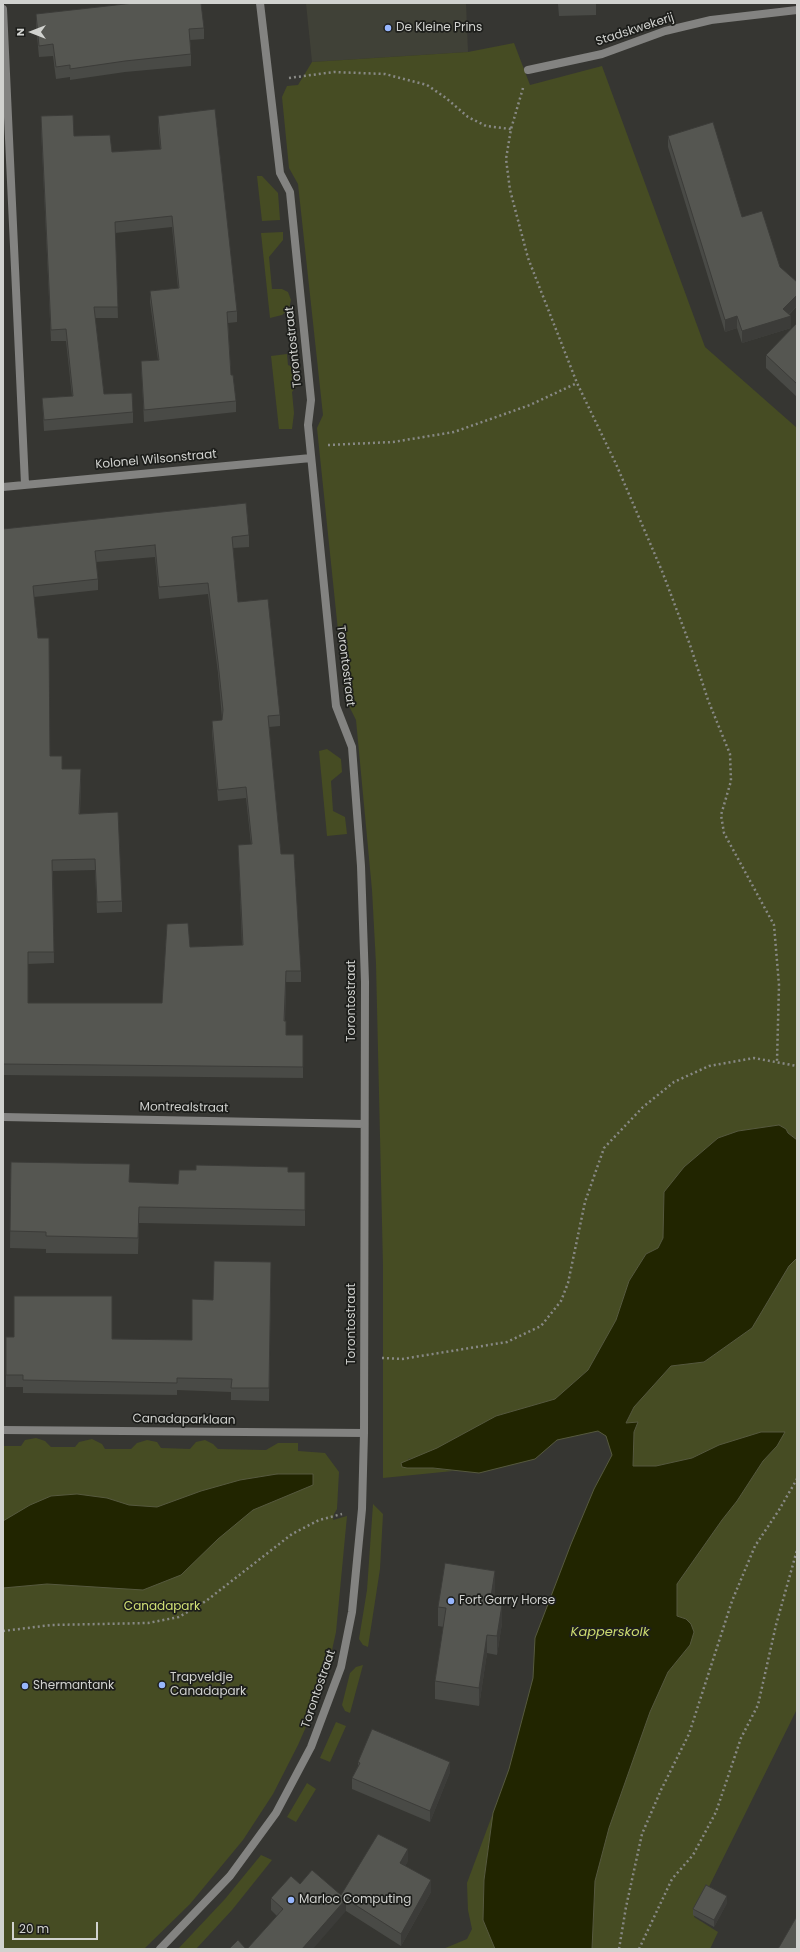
<!DOCTYPE html>
<style>
body{margin:0}
#map{position:relative;width:800px;height:1952px;overflow:hidden;background:#363632;font-family:Poppins,sans-serif}
canvas{display:block}
.frame{position:absolute;inset:0;border:4px solid #d1d2cf;pointer-events:none}
.north{position:absolute;left:12px;top:12px;width:40px;height:40px;-webkit-text-stroke:3px #1d1e1b;paint-order:stroke;rotate:270deg;font-size:11px;font-weight:700;line-height:16px;text-align:center;color:#d1d2cf}
.north::after{content:'';display:block;margin:auto;width:14px;height:18px;background:#d1d2cf;clip-path:polygon(50% 0,100% 100%,50% 72%,0 100%)}
.scale{position:absolute;left:12px;top:1922px;width:86px;height:18px;box-sizing:border-box;border:2px solid #d1d2cf;border-top:0;padding-left:5px;font-size:12px;line-height:14px;white-space:nowrap;color:#d1d2cf;-webkit-text-stroke:3px #1d1e1b;paint-order:stroke}
</style>
<div id="map">
<canvas width="800" height="1952"></canvas>
<div class="frame"></div>
<div class="north">N</div>
<div class="scale">20 m</div>
</div>
<script>
const g = document.querySelector('canvas').getContext('2d');
g.lineJoin = 'round';
function fill(path, color) {
  g.fillStyle = color;
  g.fill(path, 'evenodd');
}
function poly(rows) {
  const path = new Path2D();
  for (const r of rows) {
    path.moveTo(r[0], r[1]);
    for (let i = 2; i < r.length; i += 2) path.lineTo(r[i], r[i + 1]);
  }
  return path;
}
function trace(path, color, width, dash) {
  g.strokeStyle = color;
  g.lineWidth = width;
  g.lineCap = dash ? 'butt' : 'round';
  g.setLineDash(dash || []);
  g.stroke(path);
}
function write(font, color, halo, rows, align = 'center') {
  g.font = font + ' Poppins,sans-serif';
  g.lineWidth = 3.5;
  g.setLineDash([]);
  g.textBaseline = 'middle';
  g.strokeStyle = halo;
  g.fillStyle = color;
  for (const [text, x, y, turn = 0] of rows) {
    g.save();
    g.translate(x, y);
    g.rotate((+turn || 0) * Math.PI / 180);
    g.textAlign = isNaN(turn) ? turn : align;
    if (halo) g.strokeText(text, 0, 0);
    g.fillText(text, 0, 0);
    g.restore();
  }
}
fill(poly([
 [306,3,466,3,468,52,312,62]
]), '#404137');
fill(poly([
 [514,43,530,85,602,66,705,347,797,428,797,1140,779,1125,738,1131,718,1138,684,1167,664,1192,663,1238,658,1248,646,1254,629,1281,616,1320,588,1370,555,1399,496,1416,425,1455,408,1459,407,1468,433,1468,453,1471,383,1478,383,1266,376,964,372,890,356,720,345,698,317,428,323,415,298,184,289,168,282,97,287,86,298,85,312,62,468,52],
 [257,176,262,176,278,193,280,220,262,221],
 [283,232,283,240,269,257,272,289,282,289,288,292,291,300,289,309,282,315,270,318,261,233],
 [287,354,288,365,293,367,298,376,296,387,292,392,294,413,292,429,279,429,271,356],
 [327,749,341,759,342,772,331,781,333,811,345,817,347,834,327,836,319,751],
 [797,1258,797,1709,694,1917,718,1932,710,1949,592,1949,595,1881,609,1828,650,1712,668,1672,690,1645,686,1619,677,1616,677,1584,722,1520,737,1501,763,1461,777,1446,784,1432,719,1445,692,1458,656,1466,633,1466,634,1432,638,1422,626,1424,634,1407,671,1366,704,1362,752,1328,789,1266],
 [36,1438,45,1441,51,1447,75,1447,79,1442,92,1439,102,1444,105,1449,131,1449,137,1443,147,1440,157,1442,161,1448,190,1449,196,1442,205,1440,213,1444,218,1449,266,1450,278,1443,298,1443,298,1451,325,1453,339,1472,337,1509,334,1514,333,1520,347,1516,336,1632,324,1686,298,1745,273,1794,243,1840,190,1904,144,1949,3,1949,3,1446,21,1446,25,1440],
 [373,1504,383,1514,380,1569,368,1647,363,1645,359,1639,367,1590],
 [363,1665,350,1713,345,1711,342,1705,350,1673,356,1667],
 [336,1722,346,1726,330,1762,320,1758],
 [307,1783,316,1789,296,1822,287,1817],
 [493,1813,484,1880,483,1920,495,1949,443,1949,467,1939,472,1929,468,1910,467,1883],
 [261,1855,272,1860,232,1910,196,1949,178,1949,225,1899]
]), '#464c23');
const water = poly([
 [779,1125,786,1129,788,1133,797,1140,797,1258,789,1266,752,1328,704,1362,671,1366,634,1407,626,1423,638,1422,634,1432,633,1466,656,1466,692,1458,719,1445,761,1432,785,1432,777,1446,763,1461,737,1501,722,1520,677,1584,677,1616,686,1619,691,1624,694,1632,690,1645,668,1672,650,1712,609,1828,595,1881,592,1949,495,1949,483,1920,484,1880,493,1813,509,1769,533,1678,535,1638,571,1544,594,1489,612,1455,606,1436,598,1431,557,1440,535,1459,479,1473,433,1468,407,1468,402,1467,401,1463,437,1448,496,1416,555,1399,588,1370,616,1320,629,1281,646,1254,658,1248,663,1238,664,1192,684,1167,718,1138,738,1131,779,1125],
 [277,1474,313,1474,313,1485,253,1510,218,1539,181,1575,143,1590,47,1584,3,1588,3,1521,30,1505,51,1496,77,1494,107,1498,129,1505,157,1507,201,1491,240,1480,277,1474]
]);
fill(water, '#212500');
trace(water, '#56593e', 1);
trace(poly([
 [289,78,334,72,385,74,427,85,446,98,468,117,486,126,511,129],
 [523,88,511,129,506,159,510,190,528,258,577,383,616,464,662,571,690,645,708,700,730,754,731,781,721,815,724,833,774,925,779,985,777,1061],
 [328,445,393,442,454,432,530,405,577,383],
 [382,1358,402,1359,507,1342,541,1326,561,1301,568,1283,585,1202,604,1148,643,1107,674,1082,709,1066,754,1058,797,1066],
 [3,1631,51,1625,148,1623,179,1617,206,1601,292,1534,319,1520,342,1514],
 [619,1949,626,1907,642,1834,661,1790,689,1734,732,1601,755,1546,779,1510,797,1479],
 [639,1949,672,1879,693,1855,716,1812,741,1738,758,1705,776,1625,797,1550]
]), '#888985', 2.5, [2, 3]);
trace(poly([
 [3,9,25,484],
 [528,70,602,54,665,31,711,20,797,10],
 [3,487,311,458],
 [3,1117,364,1124],
 [3,1430,364,1433],
 [160,1949,230,1876,276,1813,311,1747,341,1667,352,1612,362,1509,364,1433,365,982,361,866,352,747,336,706,308,425,311,400,290,192,280,173,260,3]
]), '#838381', 8);
fill(poly([
 [541,3,596,3,596,15,559,16,558,4,541,4],
 [36,14,204,28,204,39,190,40,191,54,191,66,125,72,70,80,70,77,56,79,53,56,39,57,36,25],
 [41,116,74,136,112,152,160,149,158,127,158,116,237,311,237,322,228,323,231,375,236,401,236,412,144,422,141,361,158,360,150,302,150,291,178,288,172,227,115,233,118,318,95,318,104,394,133,412,133,423,44,431,42,398,72,396,66,341,51,341,41,128],
 [668,136,742,217,780,267,797,282,797,306,789,315,791,328,742,343,737,328,725,332,668,147],
 [797,323,797,397,766,368,766,355],
 [3,529,249,535,249,547,233,548,238,602,280,715,280,726,269,727,281,854,301,971,301,982,286,982,285,1021,286,1035,303,1035,303,1078,3,1075],
 [155,557,159,599,208,594,218,673,222,718,222,720,212,721,212,732,218,801,246,798,251,844,238,845,242,945,190,947,162,1003,28,1003,28,964,54,963,53,871,95,870,97,913,122,912,122,901,80,814,81,780,62,769,50,756,34,597,98,590,98,579,96,562],
 [11,1162,130,1182,178,1184,288,1172,305,1172,305,1226,139,1223,138,1254,46,1253,46,1249,10,1248],
 [271,1274,269,1401,231,1400,231,1392,177,1390,177,1395,23,1393,23,1387,6,1387,6,1337,192,1340,213,1300],
 [495,1589,493,1604,502,1623,497,1655,487,1653,479,1706,435,1699,435,1681,444,1627,438,1626,438,1607],
 [358,1762,450,1772,430,1822,352,1789,352,1778,358,1766],
 [408,1861,405,1866,431,1892,401,1946,346,1911,277,1916,271,1910,271,1898,300,1884,341,1895],
 [727,1903,714,1927,693,1915,693,1909]
]), '#494a46');
fill(poly([
 [797,295,797,306,786,317,791,316,791,328,742,343,742,331,783,309],
 [737,316,737,328,725,332,725,320],
 [495,1571,495,1589,490,1622,490,1603],
 [502,1605,502,1623,497,1655,497,1636],
 [487,1635,487,1653,479,1706,479,1688],
 [450,1762,450,1772,430,1822,430,1811],
 [408,1849,408,1861,400,1875,400,1863],
 [431,1880,431,1892,401,1946,401,1934],
 [727,1896,727,1903,714,1927,714,1920],
 [346,1899,346,1911,313,1949,302,1949]
]), '#3c3c39');
const building = poly([
 [134,3,201,3,204,28,189,29,191,54,125,61,70,69,70,65,56,67,53,44,39,46,36,14,134,3],
 [215,109,237,311,227,312,231,375,233,375,236,401,144,410,141,361,159,360,150,291,179,288,172,216,115,222,118,307,94,307,104,394,132,393,133,412,44,420,42,398,73,396,66,329,51,330,41,116,73,115,74,136,110,135,112,152,161,149,158,116,215,109],
 [713,122,742,217,762,211,780,267,797,282,797,295,783,309,791,316,742,331,737,316,725,320,668,136,713,122],
 [797,323,797,384,766,355,797,323],
 [246,503,249,535,232,537,238,602,268,599,280,715,268,716,281,854,294,854,301,971,286,971,284,1021,286,1021,286,1035,303,1035,303,1067,3,1064,3,529,246,503],
 [155,545,159,587,208,583,218,662,223,710,222,720,212,721,218,790,246,787,252,844,238,845,243,945,190,947,188,923,167,924,162,1003,28,1003,28,952,54,952,52,860,95,859,97,902,122,901,118,812,79,814,81,769,62,769,62,756,50,756,49,638,38,638,33,586,98,579,95,551,155,545],
 [11,1162,130,1164,129,1182,178,1184,179,1170,196,1170,196,1165,288,1167,288,1172,305,1172,305,1210,139,1207,138,1238,46,1236,46,1232,10,1231,11,1162],
 [214,1261,271,1262,269,1388,231,1388,232,1379,177,1378,177,1383,23,1380,23,1375,6,1375,6,1337,14,1337,14,1296,112,1296,112,1339,192,1340,192,1299,213,1300,214,1261],
 [445,1563,495,1571,490,1603,502,1605,497,1636,487,1635,479,1688,435,1681,446,1608,438,1607,445,1563],
 [372,1729,450,1762,430,1811,352,1778,360,1763,358,1762,372,1729],
 [378,1834,408,1849,400,1863,431,1880,401,1934,346,1899,302,1949,247,1949,283,1909,271,1898,291,1876,300,1884,312,1870,341,1895,378,1834],
 [706,1885,727,1896,714,1920,693,1909,706,1885],
 [797,1916,797,1949,778,1949,797,1916],
 [238,1940,246,1949,229,1949,238,1940]
]);
fill(building, '#555651');
trace(building, '#3c3c39', 1);
for (const [x, y, r, color] of [
 [388,28,4,"#97b6fd"],
 [451,1601,4,"#97b6fd"],
 [162,1685,4,"#97b6fd"],
 [25,1686,4,"#97b6fd"],
 [291,1900,4,"#97b6fd"]
]) {
  const dot = new Path2D();
  dot.arc(x, y, r, 0, 2 * Math.PI);
  g.fillStyle = color;
  g.fill(dot);
  trace(dot, '#1d1e1b', 1.5);
}
write('12px', '#d1d2cf', '#1d1e1b', [
 ["De Kleine Prins",396,28],
 ["Fort Garry Horse",459,1601],
 ["Trapveldje",170,1678],
 ["Canadapark",170,1692],
 ["Shermantank",33,1686],
 ["Marloc Computing",299,1900]
], 'left');
write('12px', '#d1d2cf', '#1d1e1b', [
 ["Stadskwekerij",635,30,-18],
 ["Torontostraat",294,347,-96],
 ["Kolonel Wilsonstraat",156,460,-5],
 ["Torontostraat",345,666,83],
 ["Torontostraat",352,1001,-90],
 ["Montrealstraat",184,1108,1],
 ["Torontostraat",352,1324,-90],
 ["Canadaparklaan",184,1420,1],
 ["Torontostraat",319,1689,-71]
]);
write('12px', '#d1e075', '#1d1e1b', [
 ["Canadapark",162,1607]
]);
write('italic 13px', '#cad96e', '#1d1e1b', [
 ["Kapperskolk",610,1633]
]);
</script>
